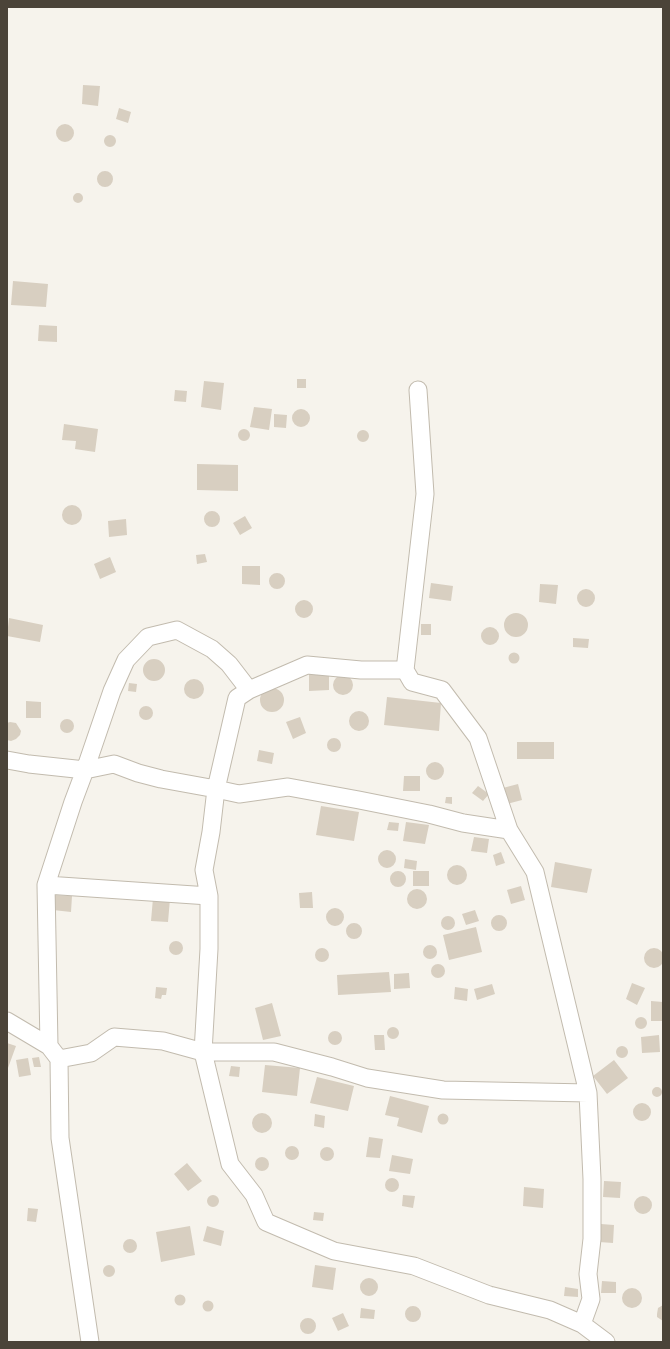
<!DOCTYPE html>
<style>
body{margin:0}
#map{position:relative;width:670px;height:1349px;overflow:hidden;background:#f6f3ec;font-family:Roboto,sans-serif}
canvas{display:block}
.frame{position:absolute;inset:0;border:8px solid #4b4439;pointer-events:none}
</style>
<div id="map">
<canvas width="670" height="1349"></canvas>
<div class="frame"></div>
</div>
<script>
const g = document.querySelector('canvas').getContext('2d');
g.lineJoin = 'round';
function fill(path, color) {
  g.fillStyle = color;
  g.fill(path, 'evenodd');
}
function poly(rows) {
  const path = new Path2D();
  for (const r of rows) {
    if (r.length === 3) {
      path.moveTo(r[0] + r[2], r[1]);
      path.arc(r[0], r[1], r[2], 0, 2 * Math.PI);
      continue;
    }
    path.moveTo(r[0], r[1]);
    for (let i = 2; i < r.length; i += 2) path.lineTo(r[i], r[i + 1]);
  }
  return path;
}
function trace(path, color, width, dash) {
  g.strokeStyle = color;
  g.lineWidth = width;
  g.lineCap = dash ? 'butt' : 'round';
  g.setLineDash(dash || []);
  g.stroke(path);
}
fill(poly([
 [83,85,100,86,98,106,82,104],
 [119,108,131,112,128,123,116,119],
 [65,133,9],
 [110,141,6],
 [105,179,8],
 [78,198,5],
 [13,281,48,284,46,307,11,305],
 [39,325,57,326,57,342,38,341],
 [297,379,306,379,306,388,297,388],
 [204,381,224,383,221,410,201,407],
 [175,390,187,391,186,402,174,401],
 [254,407,272,409,269,430,250,427],
 [301,418,9],
 [274,414,287,415,286,428,274,427],
 [64,424,98,429,95,452,75,449,76,441,62,440],
 [244,435,6],
 [363,436,6],
 [197,464,238,465,238,491,197,490],
 [72,515,10],
 [212,519,8],
 [245,516,252,528,240,535,233,523],
 [126,519,127,535,109,537,108,521],
 [205,554,207,562,197,564,196,555],
 [110,557,116,572,100,579,94,564],
 [242,566,260,566,260,585,242,584],
 [277,581,8],
 [431,583,453,586,451,601,429,598],
 [540,584,558,585,556,604,539,602],
 [586,598,9],
 [304,609,9],
 [516,625,12],
 [9,618,43,625,40,642,7,636],
 [421,624,431,624,431,635,421,635],
 [490,636,9],
 [573,638,589,639,588,648,573,647],
 [514,658,5.5],
 [154,670,11],
 [309,669,329,669,329,690,309,691],
 [343,685,10],
 [194,689,10],
 [129,683,137,684,136,692,128,691],
 [272,700,12],
 [387,697,441,703,439,731,384,725],
 [26,701,41,702,41,718,26,718],
 [146,713,7],
 [359,721,10],
 [300,717,306,733,293,739,286,722],
 [67,726,7],
 [10,722,16,723,21,731,20,735,16,739,11,741,7,740,7,723],
 [334,745,7],
 [517,742,554,742,554,759,517,759],
 [259,750,274,753,272,764,257,761],
 [435,771,9],
 [404,776,420,776,420,791,403,791],
 [518,784,522,800,503,805,499,789],
 [478,786,489,794,483,801,472,793],
 [446,797,452,797,452,804,445,803],
 [321,806,359,812,354,841,316,835],
 [389,822,399,823,398,831,387,830],
 [406,822,429,825,425,844,403,841],
 [474,837,489,839,487,853,471,851],
 [387,859,9],
 [501,852,505,863,496,866,493,855],
 [405,859,417,861,416,870,404,868],
 [555,862,592,869,587,893,551,887],
 [457,875,10],
 [398,879,8],
 [413,871,429,871,429,886,413,886],
 [521,886,525,900,511,904,507,890],
 [417,899,10],
 [312,892,313,908,300,908,299,893],
 [54,895,72,896,71,912,53,910],
 [153,898,170,899,168,922,151,921],
 [335,917,9],
 [475,910,479,921,466,925,462,914],
 [499,923,8],
 [448,923,7],
 [354,931,8],
 [476,927,482,952,449,960,443,935],
 [176,948,7],
 [430,952,7],
 [322,955,7],
 [654,958,10],
 [438,971,7],
 [389,972,391,992,338,995,337,975],
 [409,973,410,988,394,989,394,974],
 [632,983,645,988,637,1005,626,999],
 [492,984,495,994,477,1000,474,989],
 [156,987,167,988,166,995,162,995,161,999,155,998],
 [455,987,468,989,467,1001,454,999],
 [651,1001,663,1002,663,1021,651,1021],
 [272,1003,281,1036,263,1040,255,1008],
 [641,1023,6],
 [393,1033,6],
 [335,1038,7],
 [374,1035,384,1035,385,1050,375,1050],
 [659,1035,660,1052,642,1053,641,1037],
 [7,1043,16,1046,8,1068,7,1068],
 [622,1052,6],
 [39,1057,41,1067,34,1067,32,1058],
 [28,1058,31,1075,19,1077,16,1060],
 [614,1060,628,1078,607,1094,593,1076],
 [265,1065,300,1068,297,1096,262,1092],
 [231,1066,240,1067,239,1077,229,1076],
 [317,1077,354,1086,348,1111,310,1103],
 [657,1092,5],
 [390,1096,429,1106,422,1133,397,1126,399,1118,385,1115],
 [642,1112,9],
 [262,1123,10],
 [443,1119,5.5],
 [315,1114,325,1116,324,1128,314,1126],
 [369,1137,383,1139,380,1158,366,1157],
 [292,1153,7],
 [327,1154,7],
 [392,1155,413,1159,410,1174,389,1171],
 [262,1164,7],
 [187,1163,202,1181,188,1191,174,1174],
 [392,1185,7],
 [604,1181,621,1182,620,1198,603,1197],
 [524,1187,544,1189,543,1208,523,1206],
 [213,1201,6],
 [403,1195,415,1196,413,1208,402,1206],
 [643,1205,9],
 [28,1208,38,1209,36,1222,27,1221],
 [314,1212,324,1213,323,1221,313,1220],
 [601,1224,614,1225,613,1243,599,1242],
 [190,1226,195,1255,161,1262,156,1232],
 [207,1226,224,1231,221,1246,203,1241],
 [130,1246,7],
 [109,1271,6],
 [315,1265,336,1268,333,1290,312,1287],
 [369,1287,9],
 [602,1281,616,1282,616,1293,601,1293],
 [565,1287,578,1289,578,1297,564,1296],
 [632,1298,10],
 [180,1300,5.5],
 [208,1306,5.5],
 [663,1305,663,1321,657,1317,657,1314,658,1308],
 [413,1314,8],
 [361,1308,375,1310,374,1319,360,1318],
 [343,1313,349,1326,338,1331,332,1318],
 [308,1326,8]
]), '#d8cfc1');
const minor = poly([
 [418,390,425,494,405,670,412,682,442,690,478,738,509,830,535,872,588,1093,592,1179,592,1239,588,1274,591,1299,582,1324],
 [405,670,361,670,307,665,249,690,237,698,216,789,211,832,204,870,209,896,209,949,203,1052,274,1052,332,1067,367,1078,443,1090,588,1093],
 [7,760,29,764,85,770,114,764,138,773,161,779,216,789,239,794,288,787,359,800,429,814,463,823,509,830],
 [46,885,209,896],
 [7,1021,49,1046],
 [59,1059,49,1046,46,885,73,802,85,770,112,691,126,660,148,637,177,630,212,649,229,664,249,690],
 [90,1342,60,1138,59,1059,91,1053,114,1037,163,1041,203,1052,230,1164,254,1195,266,1222,334,1251,414,1266,489,1295,550,1310,582,1324,606,1342]
]);
trace(minor, '#c2bbae', 19);
trace(minor, '#fff', 17);
</script>
